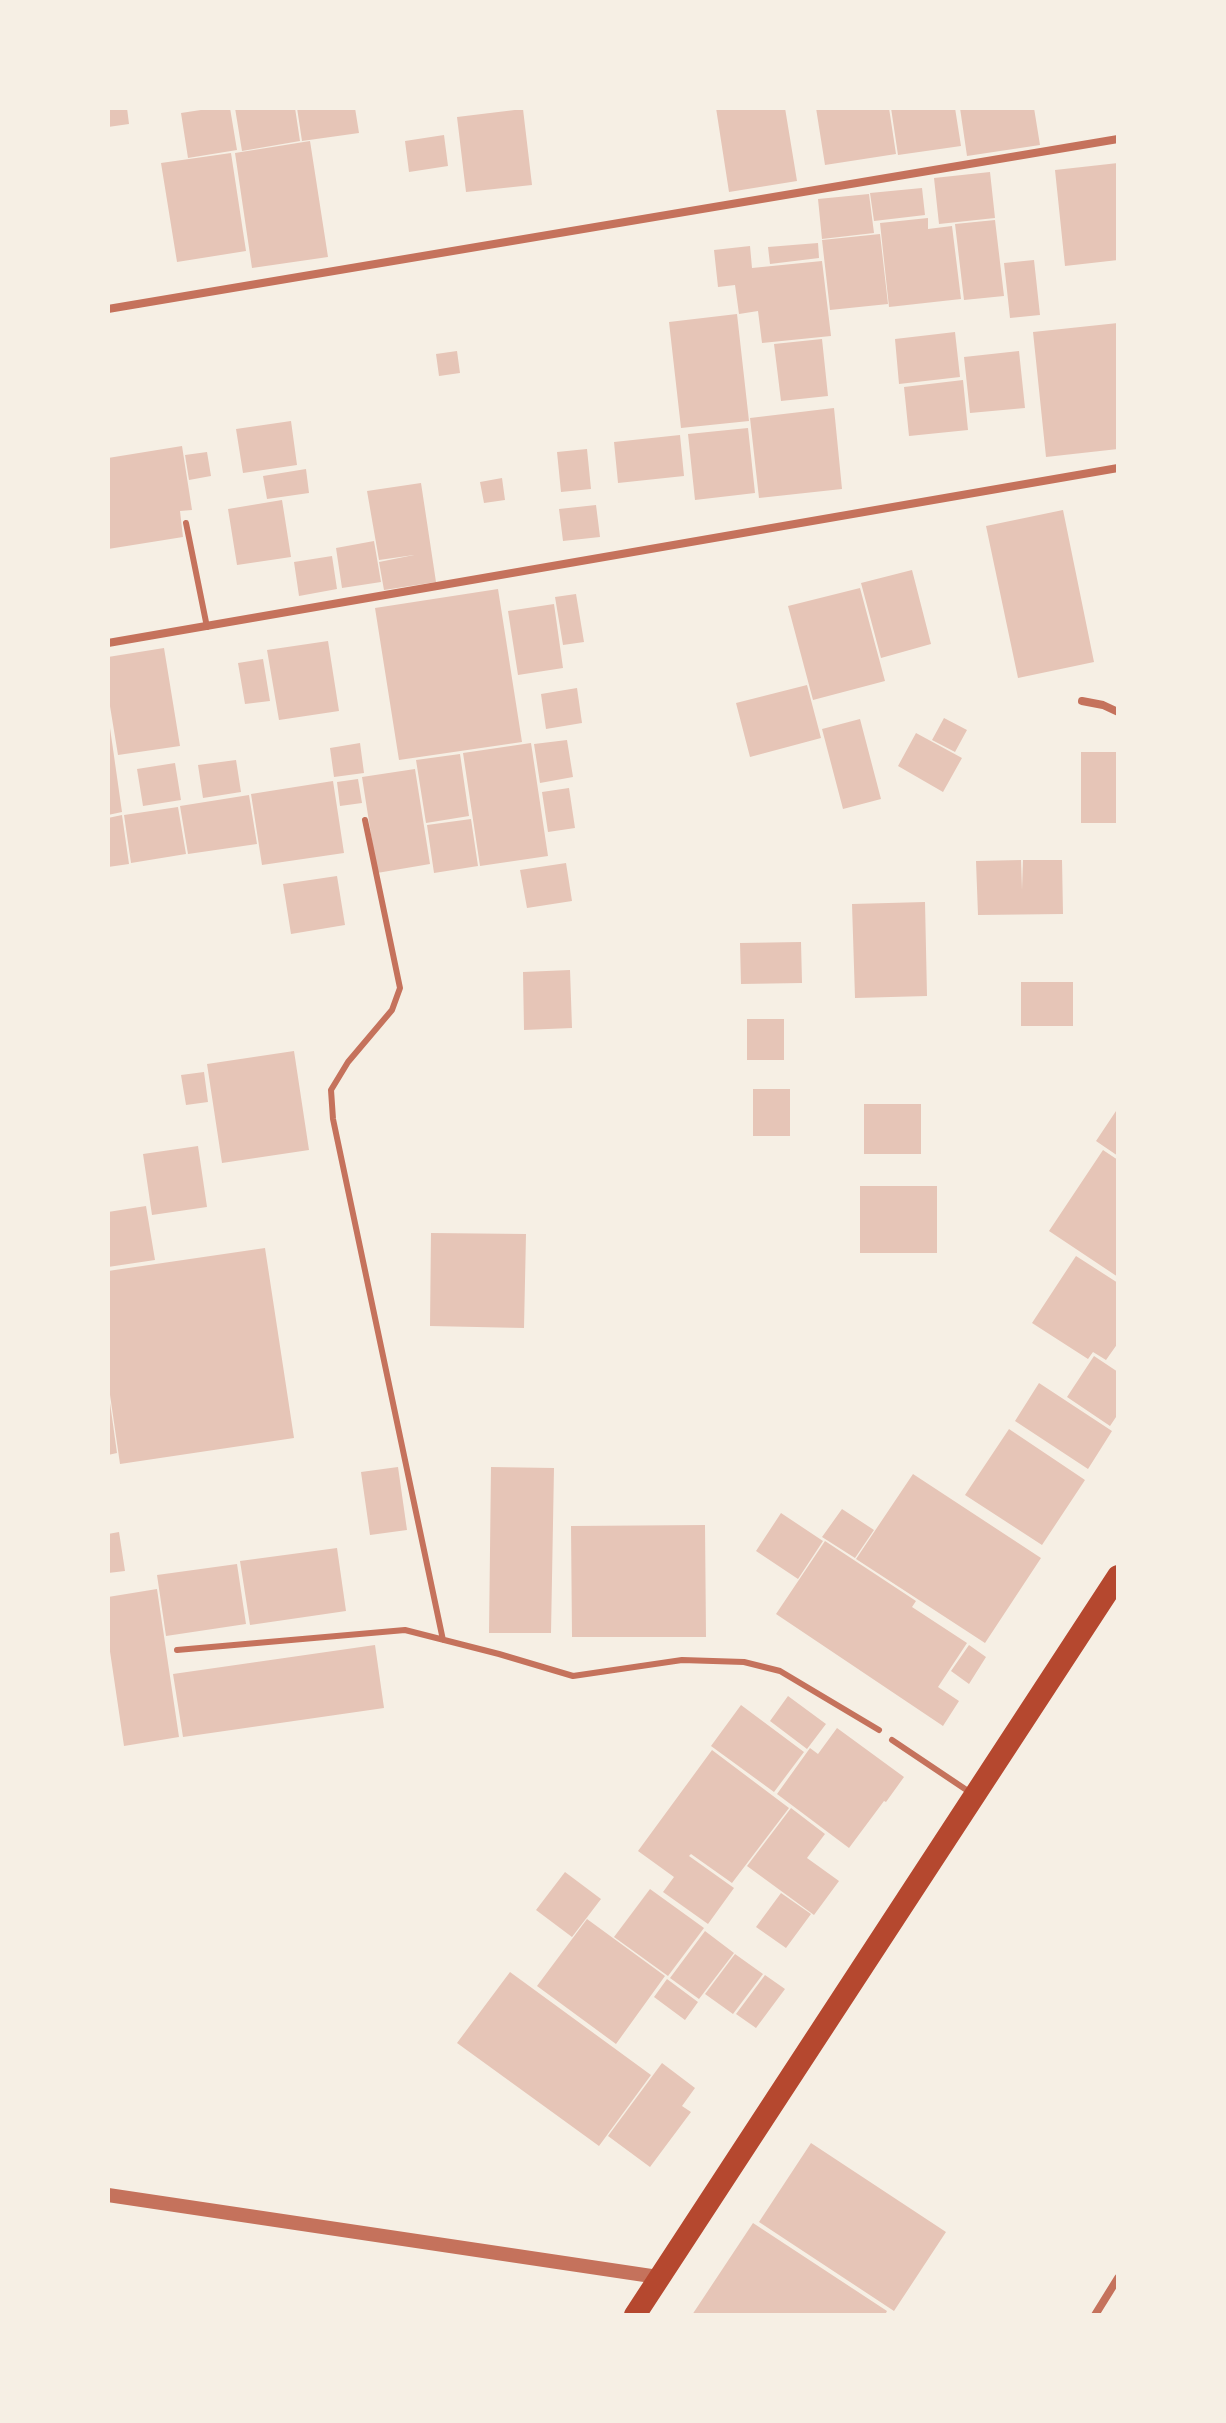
<!DOCTYPE html>
<style>
body{margin:0}
#map{position:relative;width:1226px;height:2423px;overflow:hidden;background:#f6efe4;font-family:Roboto,sans-serif}
canvas{display:block}
.frame{position:absolute;inset:0;border:110px solid #f6efe4;pointer-events:none}
</style>
<div id="map">
<canvas width="1226" height="2423"></canvas>
<div class="frame"></div>
</div>
<script>
const g = document.querySelector('canvas').getContext('2d');
g.lineJoin = 'round';
function fill(path, color) {
  g.fillStyle = color;
  g.fill(path, 'evenodd');
}
function poly(rows) {
  const path = new Path2D();
  for (const r of rows) {
    path.moveTo(r[0], r[1]);
    for (let i = 2; i < r.length; i += 2) path.lineTo(r[i], r[i + 1]);
  }
  return path;
}
function trace(path, color, width, dash) {
  g.strokeStyle = color;
  g.lineWidth = width;
  g.lineCap = dash ? 'butt' : 'round';
  g.setLineDash(dash || []);
  g.stroke(path);
}
fill(poly([
 [108,108,127,108,129,124,108,127],
 [214,108,230,108,237,150,188,158,181,113],
 [235,108,295,108,300,141,242,151],
 [297,108,355,108,359,133,302,141],
 [716,108,785,108,797,181,729,192],
 [816,108,889,108,896,154,825,165],
 [891,108,955,108,961,146,898,155],
 [960,108,1034,108,1040,145,967,156],
 [523,109,532,185,466,192,457,117],
 [444,135,448,166,409,172,405,141],
 [310,141,328,257,252,268,235,153],
 [231,153,246,251,177,262,161,163],
 [1118,163,1118,260,1065,266,1055,170],
 [990,172,995,218,939,224,934,178],
 [922,188,925,215,874,221,870,193],
 [869,194,874,233,822,239,818,199],
 [928,218,928,229,952,226,961,299,889,307,880,223],
 [995,220,1004,296,964,300,955,224],
 [880,234,888,304,830,310,822,240],
 [818,243,819,258,770,264,768,247],
 [750,246,752,268,822,261,831,336,762,343,758,311,739,314,735,285,718,287,714,250],
 [1034,260,1040,315,1010,318,1004,263],
 [737,314,749,421,681,428,669,322],
 [1118,323,1118,449,1046,457,1033,332],
 [955,332,960,377,899,384,895,339],
 [822,339,828,396,781,401,774,344],
 [457,351,460,373,439,376,436,354],
 [1019,351,1025,408,970,413,964,357],
 [963,380,968,430,909,436,904,387],
 [834,408,842,489,759,498,750,418],
 [291,421,297,465,243,473,236,429],
 [748,428,755,493,695,500,688,434],
 [680,435,684,476,618,483,614,442],
 [182,446,192,510,180,511,183,537,108,549,108,458],
 [587,449,591,489,561,492,557,452],
 [207,452,211,476,189,480,185,455],
 [306,469,309,493,267,499,263,476],
 [502,478,505,500,484,503,480,482],
 [421,483,436,582,384,590,379,562,414,555,379,560,367,491],
 [282,500,291,557,237,565,228,509],
 [596,505,600,537,563,541,559,509],
 [1063,510,1094,662,1018,678,986,526],
 [374,541,381,582,342,588,336,548],
 [332,556,337,589,299,596,294,562],
 [912,570,931,644,881,658,861,583],
 [860,588,885,681,813,700,788,606],
 [498,589,522,742,399,760,375,608],
 [576,594,584,642,563,645,555,597],
 [554,604,563,668,518,675,508,611],
 [328,641,339,711,279,720,267,650],
 [164,648,180,746,118,755,108,694,108,657],
 [263,659,270,701,245,704,238,663],
 [807,685,821,738,750,757,736,703],
 [577,688,582,723,546,729,541,694],
 [944,718,967,730,955,752,932,740],
 [860,719,881,799,843,809,822,729],
 [108,728,110,728,122,812,108,815],
 [916,733,962,758,943,792,898,766],
 [567,740,573,777,540,783,534,744],
 [360,743,364,773,334,777,330,748],
 [531,743,548,856,480,866,463,753],
 [1081,752,1118,752,1118,823,1081,823],
 [460,754,469,816,426,823,416,760],
 [236,760,241,792,203,798,198,765],
 [175,763,181,800,143,806,137,769],
 [415,769,430,864,377,873,362,777],
 [358,779,362,803,340,806,337,782],
 [333,781,344,853,262,865,251,794],
 [569,788,575,828,548,832,542,792],
 [249,795,257,844,188,854,180,806],
 [178,807,186,854,131,863,124,815],
 [122,815,129,864,108,867,108,818],
 [471,819,478,866,434,873,427,825],
 [1021,860,1022,890,1023,860,1062,860,1063,914,978,915,976,861],
 [566,863,572,901,527,908,520,870],
 [337,876,345,925,291,934,283,884],
 [925,902,927,996,855,998,852,904],
 [801,942,802,983,741,984,740,943],
 [570,970,572,1028,524,1030,523,972],
 [1021,982,1073,982,1073,1026,1021,1026],
 [747,1019,784,1019,784,1060,747,1060],
 [294,1051,309,1150,222,1163,207,1064],
 [204,1072,208,1102,186,1105,181,1075],
 [753,1089,790,1089,790,1136,753,1136],
 [864,1104,921,1104,921,1154,864,1154],
 [1118,1108,1118,1156,1096,1141],
 [198,1146,207,1207,152,1215,143,1154],
 [1103,1150,1118,1160,1118,1277,1049,1231],
 [860,1186,937,1186,937,1253,860,1253],
 [146,1206,155,1260,108,1267,108,1212],
 [431,1233,526,1234,524,1328,430,1326],
 [265,1248,294,1438,120,1464,108,1381,108,1271],
 [1076,1256,1118,1283,1118,1343,1106,1360,1093,1352,1088,1359,1032,1323],
 [1094,1356,1118,1372,1118,1414,1110,1426,1067,1397],
 [1039,1383,1112,1431,1088,1469,1015,1421],
 [108,1403,110,1403,117,1453,108,1455],
 [1009,1429,1085,1480,1042,1545,965,1495],
 [398,1467,407,1530,370,1535,361,1472],
 [491,1467,554,1468,551,1633,489,1633],
 [913,1474,1041,1558,985,1643,856,1559],
 [842,1509,874,1530,855,1558,822,1537],
 [781,1513,823,1541,798,1579,756,1551],
 [705,1525,706,1637,572,1637,571,1526],
 [119,1532,125,1571,108,1573,108,1534],
 [825,1541,916,1601,912,1607,967,1643,938,1687,959,1701,943,1726,776,1614],
 [337,1548,346,1611,250,1625,240,1561],
 [237,1564,246,1624,166,1636,157,1575],
 [157,1589,179,1737,124,1746,108,1638,108,1597],
 [375,1645,384,1708,183,1737,173,1674],
 [969,1645,986,1657,969,1684,951,1671],
 [788,1696,826,1724,807,1749,770,1721],
 [741,1705,804,1752,774,1792,711,1746],
 [837,1728,904,1777,886,1802,884,1801,849,1848,777,1794,810,1748,818,1754],
 [712,1750,789,1808,732,1883,691,1854,689,1856,734,1888,708,1924,663,1892,674,1877,638,1851],
 [791,1808,825,1834,807,1858,839,1881,814,1915,747,1866],
 [565,1872,601,1899,572,1937,536,1910],
 [650,1889,704,1928,668,1976,614,1937],
 [781,1893,811,1914,786,1948,756,1927],
 [587,1919,665,1976,616,2044,537,1986],
 [705,1931,734,1953,699,1999,670,1978],
 [735,1954,763,1974,733,2014,705,1994],
 [510,1972,651,2075,599,2146,457,2043],
 [765,1975,785,1989,756,2028,736,2014],
 [667,1979,698,2002,685,2020,654,1997],
 [662,2063,695,2088,682,2106,691,2112,650,2167,608,2136],
 [811,2143,946,2232,894,2311,759,2222],
 [753,2223,887,2311,885,2315,692,2315]
]), '#e6c5b7');
trace(poly([
 [186,523,207,627],
 [365,820,400,988,392,1010,348,1062,331,1090,333,1119,443,1640],
 [177,1650,405,1630,499,1654,573,1676,682,1660,744,1662,780,1671,879,1730],
 [892,1740,971,1793]
]), '#c5725c', 6);
trace(poly([
 [108,309,1118,139],
 [108,643,1118,468],
 [1082,701,1103,705,1118,712],
 [1095,2315,1118,2278]
]), '#c5725c', 8);
trace(poly([
 [108,2195,658,2277]
]), '#c5725c', 14);
trace(poly([
 [635,2315,1118,1576]
]), '#b5482f', 22);
</script>
